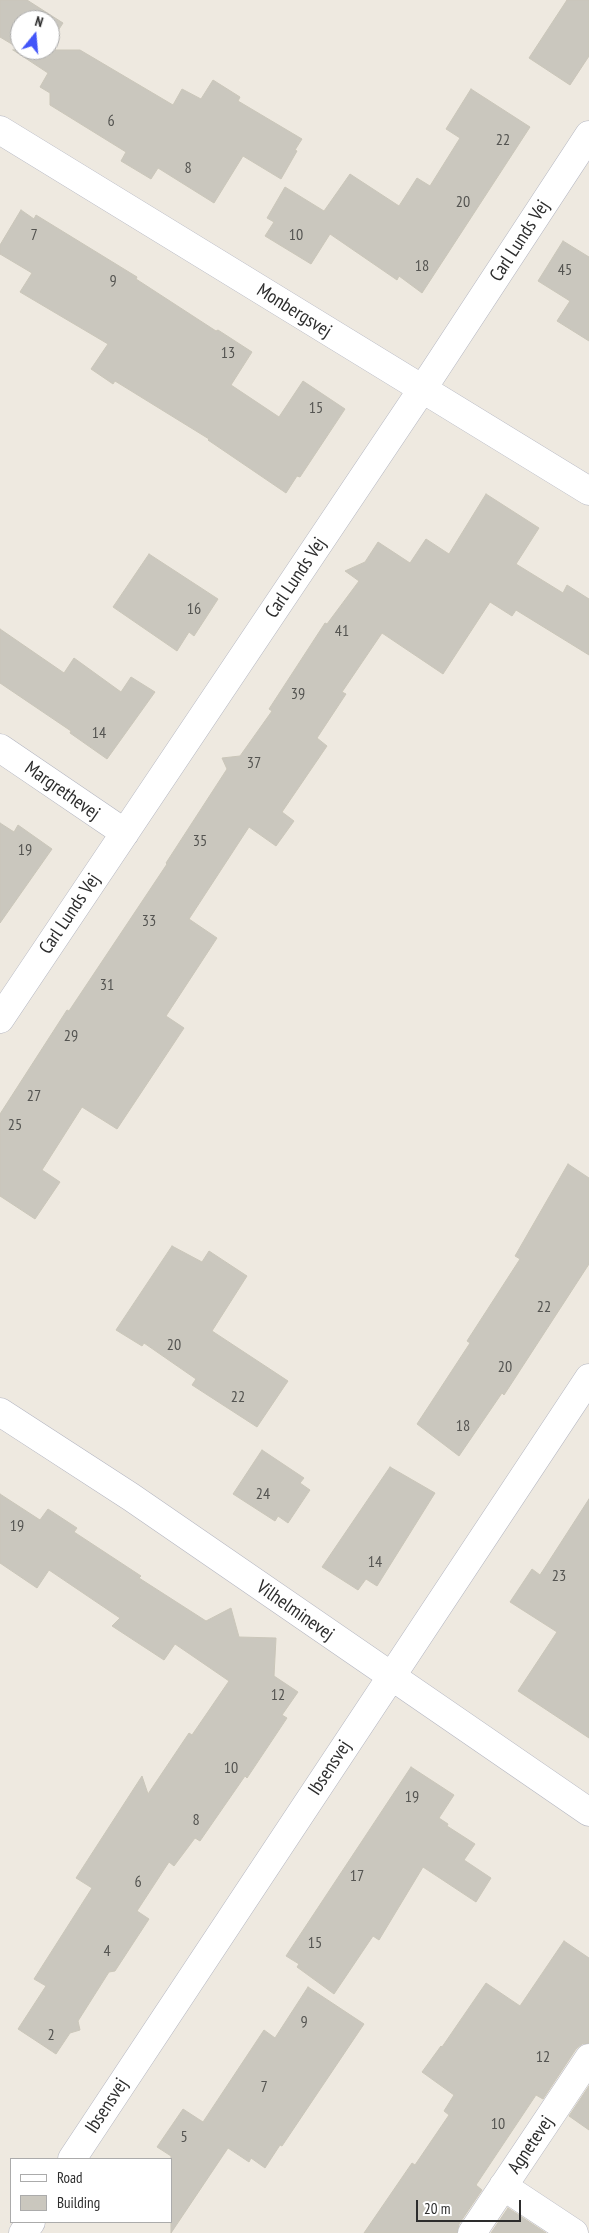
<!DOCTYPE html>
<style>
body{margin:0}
#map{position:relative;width:589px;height:2233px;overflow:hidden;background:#eee9e0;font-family:"PT Sans Narrow",sans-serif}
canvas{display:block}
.legend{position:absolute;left:10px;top:2158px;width:162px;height:65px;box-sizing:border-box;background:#fff;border:1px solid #ababab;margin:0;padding:6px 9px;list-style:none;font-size:15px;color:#2d2d2d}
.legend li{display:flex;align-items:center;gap:10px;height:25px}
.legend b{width:25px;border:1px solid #ababab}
.north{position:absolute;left:10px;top:10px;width:50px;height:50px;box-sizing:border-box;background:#fff;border:1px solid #ababab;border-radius:50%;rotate:17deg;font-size:14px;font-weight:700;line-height:20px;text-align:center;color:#2d2d2d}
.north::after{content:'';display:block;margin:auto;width:18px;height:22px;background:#4255f9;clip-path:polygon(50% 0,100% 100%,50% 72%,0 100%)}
.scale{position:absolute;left:416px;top:2200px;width:105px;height:22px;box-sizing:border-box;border:2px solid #2d2d2d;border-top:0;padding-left:6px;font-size:15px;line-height:18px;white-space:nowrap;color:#2d2d2d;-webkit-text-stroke:4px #fff;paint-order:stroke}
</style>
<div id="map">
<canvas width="589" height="2233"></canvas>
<ul class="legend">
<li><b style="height:6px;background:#fff"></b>Road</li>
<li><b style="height:14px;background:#cac7be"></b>Building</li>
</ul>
<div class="north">N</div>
<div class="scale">20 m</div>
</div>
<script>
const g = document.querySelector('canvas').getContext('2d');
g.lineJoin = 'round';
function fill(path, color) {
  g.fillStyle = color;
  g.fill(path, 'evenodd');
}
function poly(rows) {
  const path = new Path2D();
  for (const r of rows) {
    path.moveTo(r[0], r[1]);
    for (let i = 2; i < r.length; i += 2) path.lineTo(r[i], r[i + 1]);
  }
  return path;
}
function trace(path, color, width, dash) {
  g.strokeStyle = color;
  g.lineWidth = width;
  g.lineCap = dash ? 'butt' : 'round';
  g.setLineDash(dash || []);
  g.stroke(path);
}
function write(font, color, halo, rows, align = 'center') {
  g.font = font + ' "PT Sans Narrow",sans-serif';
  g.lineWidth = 5;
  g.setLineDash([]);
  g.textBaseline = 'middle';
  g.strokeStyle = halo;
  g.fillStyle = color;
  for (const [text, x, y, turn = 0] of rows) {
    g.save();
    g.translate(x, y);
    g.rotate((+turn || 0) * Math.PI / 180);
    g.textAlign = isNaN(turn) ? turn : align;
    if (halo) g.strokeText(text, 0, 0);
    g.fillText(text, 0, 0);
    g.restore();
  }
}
const building = poly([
 [0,0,27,0,63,23,50,43,50,20,20,20,20,49,0,37,0,0],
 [567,0,589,0,589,56,570,85,529,58,567,0],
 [13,50,80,50,173,105,182,89,201,99,213,80,240,97,238,101,302,139,295,150,297,151,281,179,243,156,214,203,158,168,151,179,121,161,126,152,50,105,50,93,40,87,48,73,13,50],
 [471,89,530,127,422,293,399,276,397,280,330,234,311,264,265,236,274,222,267,218,285,187,324,211,350,174,399,206,417,178,430,186,460,138,446,129,471,89],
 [21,210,34,219,36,215,137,277,136,279,216,331,218,330,252,352,231,385,279,417,303,381,345,409,300,477,297,476,286,493,208,440,209,439,115,381,113,384,91,369,108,344,20,292,32,273,0,254,0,245,21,210],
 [563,241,589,257,589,341,557,321,570,301,538,281,563,241],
 [486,494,539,528,516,564,563,593,567,585,589,599,589,655,516,610,512,616,490,602,443,674,382,633,342,692,346,694,317,738,327,746,282,812,294,821,276,846,249,827,189,919,217,938,166,1016,184,1028,117,1129,82,1107,42,1170,60,1182,35,1219,0,1196,0,1114,67,1010,69,1011,167,864,166,863,227,769,222,758,240,756,272,711,269,709,325,623,327,624,359,581,345,571,365,562,378,542,410,563,426,539,449,554,486,494],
 [149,554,218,599,194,636,189,632,177,651,113,607,149,554],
 [0,629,64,673,74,658,121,692,131,677,155,692,107,759,70,733,71,731,0,683,0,629],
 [0,823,14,832,18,825,52,849,0,923,0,823],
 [568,1164,589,1178,589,1264,504,1395,502,1393,459,1456,417,1424,470,1343,467,1341,520,1259,515,1256,568,1164],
 [172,1246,202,1262,209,1251,247,1276,212,1331,288,1381,257,1427,192,1385,196,1379,144,1343,142,1346,116,1330,172,1246],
 [262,1450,304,1478,300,1483,310,1490,288,1523,278,1516,275,1521,233,1494,262,1450],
 [390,1467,435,1493,377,1586,366,1579,358,1590,322,1567,390,1467],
 [0,1494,40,1520,48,1509,77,1528,74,1532,141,1576,139,1578,206,1621,231,1608,239,1637,276,1638,274,1676,298,1692,282,1715,287,1718,247,1778,245,1776,200,1841,195,1838,174,1866,169,1862,137,1911,149,1919,115,1971,109,1972,78,2021,80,2030,70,2033,56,2054,18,2029,46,1986,34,1979,92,1888,76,1878,142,1776,148,1794,189,1733,192,1735,229,1681,175,1644,164,1660,112,1626,120,1618,49,1570,37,1588,0,1563,0,1494],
 [589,1499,589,1738,518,1691,557,1632,510,1602,532,1569,540,1575,589,1499],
 [411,1767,454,1795,439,1818,448,1824,447,1826,475,1844,464,1860,491,1878,476,1902,423,1867,379,1940,373,1936,334,1994,297,1967,299,1964,286,1956,411,1767],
 [564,1941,589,1958,589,2043,582,2044,576,2049,543,2099,536,2095,476,2185,482,2190,459,2224,457,2233,364,2233,412,2163,415,2165,449,2115,444,2111,454,2095,422,2072,441,2046,442,2047,486,1983,520,2006,564,1941],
 [308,1987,364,2024,282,2146,280,2145,265,2168,251,2158,249,2162,228,2148,171,2233,171,2156,157,2147,183,2109,203,2122,264,2030,275,2038,308,1987],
 [589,2086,589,2130,569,2116,589,2086],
 [508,2208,546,2233,491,2233,508,2208]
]);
fill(building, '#cac7be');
trace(building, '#cac6b9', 1);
const street = poly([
 [0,130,589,491],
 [0,748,125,833],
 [0,1019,433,373,589,135],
 [0,1412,131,1497,589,1812],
 [72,2159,589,1378],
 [503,2186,574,2233],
 [23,2233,31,2222],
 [472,2233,589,2058]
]);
trace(street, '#b3b5c0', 29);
trace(street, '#fff', 28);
write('16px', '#545451', null, [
 ["6",111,121],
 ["22",503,140],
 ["8",188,168],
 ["20",463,202],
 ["7",34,235],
 ["10",296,235],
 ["18",422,266],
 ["45",565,270],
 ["9",113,281],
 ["13",228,353],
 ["15",316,408],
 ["16",194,609],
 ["41",342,631],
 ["39",298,694],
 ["14",99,733],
 ["37",254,763],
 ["35",200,841],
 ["19",25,850],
 ["33",149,921],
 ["31",107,985],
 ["29",71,1036],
 ["27",34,1096],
 ["25",15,1125],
 ["22",544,1307],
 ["20",174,1345],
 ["20",505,1367],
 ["22",238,1397],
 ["18",463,1426],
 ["24",263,1494],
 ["19",17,1526],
 ["14",375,1562],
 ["23",559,1576],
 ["12",278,1695],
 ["10",231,1768],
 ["19",412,1797],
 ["8",196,1820],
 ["17",357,1876],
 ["6",138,1882],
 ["15",315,1943],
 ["4",107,1951],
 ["9",304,2022],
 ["2",51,2035],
 ["12",543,2057],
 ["7",264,2087],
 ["10",498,2124],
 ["5",184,2137]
]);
write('19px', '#2d2d2d', '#fff', [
 ["Carl Lunds Vej",520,241,-57],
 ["Monbergsvej",294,311,32],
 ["Carl Lunds Vej",296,578,-56],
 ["Margrethevej",62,791,35],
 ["Carl Lunds Vej",70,914,-56],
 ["Vilhelminevej",295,1611,35],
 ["Ibsensvej",330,1768,-57],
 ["Ibsensvej",107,2106,-57],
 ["Agnetevej",531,2145,-56]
]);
</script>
